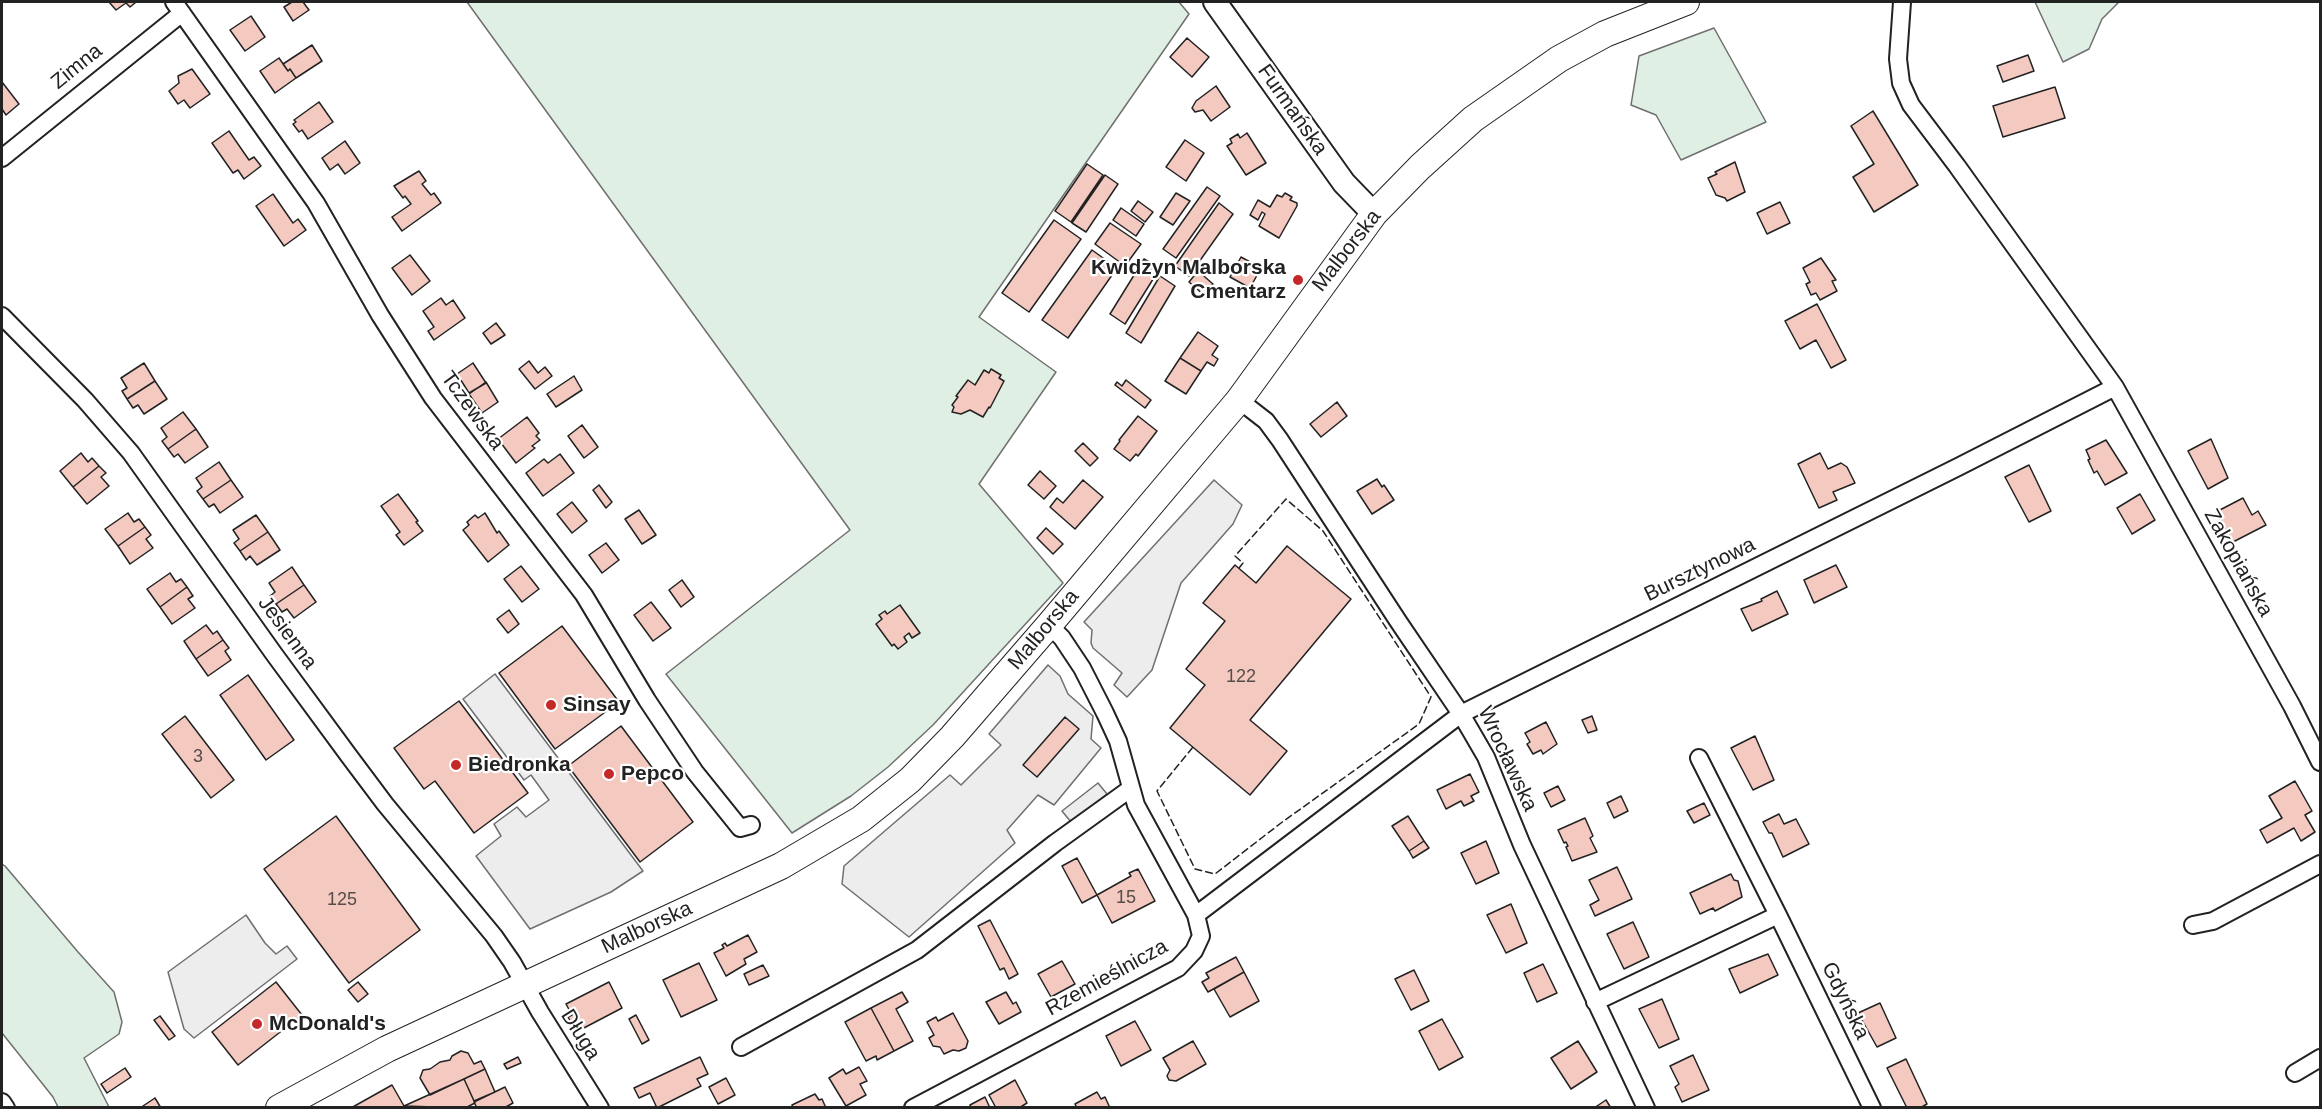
<!DOCTYPE html>
<meta charset="utf-8">
<style>
body{margin:0}
#map{position:relative;width:2322px;height:1109px;overflow:hidden;background:#fff;font-family:Arial,sans-serif}
canvas{display:block}
.frame{position:absolute;inset:0;border:3px solid #222;pointer-events:none}
</style>
<div id="map">
<canvas width="2322" height="1109"></canvas>
<div class="frame"></div>
</div>
<script>
const g = document.querySelector('canvas').getContext('2d');
g.lineJoin = 'round';
function fill(path, color) {
  g.fillStyle = color;
  g.fill(path, 'evenodd');
}
function poly(rows) {
  const path = new Path2D();
  for (const r of rows) {
    path.moveTo(r[0], r[1]);
    for (let i = 2; i < r.length; i += 2) path.lineTo(r[i], r[i + 1]);
  }
  return path;
}
function trace(path, color, width, dash) {
  g.strokeStyle = color;
  g.lineWidth = width;
  g.lineCap = dash ? 'butt' : 'round';
  g.setLineDash(dash || []);
  g.stroke(path);
}
function write(font, color, halo, rows, align = 'center') {
  g.font = font + ' Arial,sans-serif';
  g.lineWidth = 4.5;
  g.setLineDash([]);
  g.textBaseline = 'middle';
  g.strokeStyle = halo;
  g.fillStyle = color;
  for (const [text, x, y, turn = 0] of rows) {
    g.save();
    g.translate(x, y);
    g.rotate((+turn || 0) * Math.PI / 180);
    g.textAlign = isNaN(turn) ? turn : align;
    if (halo) g.strokeText(text, 0, 0);
    g.fillText(text, 0, 0);
    g.restore();
  }
}
const green = poly([
 [467,2,1179,2,1189,14,979,317,1056,372,979,484,1063,583,933,725,888,767,851,796,792,833,666,674,850,530,467,2],
 [2035,2,2119,2,2102,19,2089,49,2063,62,2035,2],
 [1714,28,1766,122,1681,160,1656,115,1631,105,1639,56,1714,28],
 [2,864,5,866,78,952,114,992,122,1022,119,1034,84,1058,109,1107,58,1107,53,1097,2,1033,2,864]
]);
fill(green, '#e0efe3');
trace(green, '#6f6f6f', 1.5);
const parking = poly([
 [1214,480,1242,505,1233,524,1181,583,1152,670,1127,697,1114,685,1122,673,1093,648,1091,643,1092,630,1084,622,1214,480],
 [1048,665,1060,676,1068,694,1093,716,1091,739,1101,748,1054,805,1038,795,1007,830,1015,843,909,937,842,884,844,866,950,775,961,785,1001,745,989,734,1048,665],
 [495,674,643,871,611,892,530,929,476,856,501,836,494,824,517,807,526,817,549,800,531,775,524,780,463,699,495,674],
 [1098,783,1107,794,1071,822,1062,811,1098,783],
 [246,915,265,943,276,954,287,946,297,959,194,1038,184,1029,168,972,246,915]
]);
fill(parking, '#ededed');
trace(parking, '#6f6f6f', 1.5);
const building = poly([
 [109,2,134,2,135,3,130,7,126,3,116,10,109,2],
 [292,2,303,2,309,10,293,21,284,7,292,2],
 [251,16,265,37,245,51,230,30,251,16],
 [1187,38,1209,57,1192,77,1170,57,1187,38],
 [312,45,322,61,296,78,290,69,288,71,283,64,312,45],
 [2028,55,2034,71,2003,82,1997,66,2028,55],
 [279,58,288,71,290,69,296,78,275,93,260,71,279,58],
 [192,69,210,94,190,108,184,100,178,104,169,91,179,83,178,76,192,69],
 [2,82,19,104,6,115,2,109,2,82],
 [1216,86,1230,107,1211,121,1203,110,1195,112,1192,108,1196,101,1216,86],
 [2055,87,2065,118,2003,137,1993,106,2055,87],
 [319,102,333,122,308,139,302,130,299,132,293,124,296,122,294,120,319,102],
 [1873,111,1918,185,1874,212,1853,177,1874,164,1851,126,1873,111],
 [229,131,249,160,254,157,261,166,244,179,238,170,233,173,212,143,229,131],
 [1247,133,1266,163,1246,175,1227,146,1232,143,1230,139,1238,134,1240,138,1247,133],
 [1185,140,1204,153,1186,181,1166,167,1185,140],
 [345,141,360,163,345,174,338,164,330,170,322,158,345,141],
 [1735,162,1745,192,1727,201,1725,198,1716,195,1708,178,1717,174,1715,172,1735,162],
 [1087,164,1103,175,1071,222,1055,211,1087,164],
 [419,171,426,181,422,184,431,195,434,193,441,203,402,231,392,217,411,204,405,196,403,198,394,186,419,171],
 [1105,175,1118,184,1086,232,1072,223,1105,175],
 [1207,187,1220,196,1176,258,1163,249,1207,187],
 [1176,193,1190,201,1173,225,1160,217,1176,193],
 [1285,193,1292,197,1290,200,1297,203,1297,206,1279,238,1259,226,1265,214,1262,212,1258,220,1250,215,1258,200,1270,207,1277,195,1282,197,1285,193],
 [273,194,293,223,298,219,306,230,284,246,256,206,273,194],
 [1138,201,1153,212,1145,222,1131,211,1138,201],
 [1780,202,1790,223,1767,234,1757,213,1780,202],
 [1219,203,1233,214,1189,276,1175,266,1219,203],
 [1121,208,1144,224,1136,236,1113,220,1121,208],
 [1054,220,1081,239,1029,312,1002,293,1054,220],
 [1110,223,1141,244,1125,266,1095,244,1110,223],
 [1092,250,1117,268,1068,338,1042,320,1092,250],
 [410,255,430,281,412,295,392,268,410,255],
 [1241,257,1261,268,1250,288,1230,277,1241,257],
 [1821,258,1836,280,1832,281,1837,291,1820,300,1816,293,1811,295,1806,284,1810,282,1803,268,1821,258],
 [1144,259,1160,268,1125,324,1110,314,1144,259],
 [1198,271,1213,284,1204,295,1189,282,1198,271],
 [1160,276,1175,286,1141,343,1126,333,1160,276],
 [441,298,446,305,453,300,465,318,434,340,428,331,434,327,423,311,441,298],
 [1817,304,1846,360,1831,368,1816,340,1800,349,1785,321,1817,304],
 [496,323,505,335,491,344,483,333,496,323],
 [1198,332,1218,346,1212,355,1218,359,1214,366,1207,362,1201,371,1180,358,1198,332],
 [1180,358,1201,371,1186,394,1165,381,1180,358],
 [529,361,538,373,545,367,552,376,535,389,519,369,529,361],
 [144,363,155,381,127,399,122,391,127,388,121,378,144,363],
 [473,363,486,383,469,393,457,374,473,363],
 [991,369,1001,375,999,378,1004,381,990,408,989,407,983,417,970,410,961,414,952,412,954,407,952,405,958,397,956,396,968,380,975,385,984,370,989,373,991,369],
 [574,376,582,390,556,407,547,394,574,376],
 [1126,380,1151,400,1145,408,1115,385,1117,382,1122,386,1126,380],
 [155,381,167,399,144,414,138,405,133,408,127,399,155,381],
 [486,382,498,402,482,413,469,394,486,382],
 [1337,402,1347,416,1321,437,1310,424,1337,402],
 [183,412,196,429,168,449,162,441,167,437,161,428,183,412],
 [1138,416,1157,431,1138,456,1136,454,1130,461,1114,449,1120,441,1119,440,1138,416],
 [527,417,539,433,536,436,540,440,532,446,535,448,516,463,498,439,527,417],
 [582,425,598,447,584,458,568,436,582,425],
 [196,429,208,447,185,463,178,454,174,457,168,449,196,429],
 [2211,439,2228,478,2208,489,2188,451,2211,439],
 [2106,440,2127,473,2105,485,2097,471,2094,473,2088,460,2090,459,2086,450,2106,440],
 [1083,443,1098,458,1090,466,1075,451,1083,443],
 [81,453,88,462,92,458,99,466,73,487,60,471,81,453],
 [1820,453,1828,469,1841,463,1847,467,1855,483,1833,492,1837,500,1819,508,1798,464,1820,453],
 [560,454,574,473,543,496,526,473,544,459,548,463,560,454],
 [219,462,231,480,203,499,197,491,202,487,196,478,219,462],
 [2029,465,2051,511,2029,522,2005,477,2029,465],
 [99,466,106,473,101,477,109,486,87,504,73,487,99,466],
 [1040,471,1056,486,1044,499,1028,485,1040,471],
 [1377,479,1382,487,1384,485,1394,500,1372,514,1357,491,1377,479],
 [231,480,243,497,220,513,214,504,209,507,203,499,231,480],
 [1083,480,1103,497,1075,529,1050,507,1057,498,1063,503,1083,480],
 [599,485,612,502,606,508,593,490,599,485],
 [398,494,418,521,416,522,423,531,404,545,396,535,400,532,381,506,398,494],
 [2140,494,2155,520,2132,534,2117,508,2140,494],
 [2243,498,2252,515,2258,511,2266,525,2233,542,2216,512,2243,498],
 [572,502,587,521,572,533,557,514,572,502],
 [639,510,656,535,642,544,625,519,639,510],
 [128,513,134,522,139,519,145,527,118,546,105,529,128,513],
 [485,513,497,533,499,531,509,545,488,562,463,530,469,525,467,522,475,515,478,518,485,513],
 [256,515,268,532,240,551,234,543,239,539,233,530,256,515],
 [145,527,151,535,146,539,153,548,130,564,118,546,145,527],
 [1046,528,1063,544,1053,554,1037,538,1046,528],
 [268,532,280,550,257,565,250,556,246,560,240,551,268,532],
 [606,543,619,560,602,573,589,555,606,543],
 [1287,546,1351,599,1250,720,1287,751,1250,795,1170,728,1205,685,1186,669,1225,621,1203,603,1235,565,1256,583,1287,546],
 [1836,565,1847,587,1814,603,1804,580,1836,565],
 [521,566,539,589,522,602,504,579,521,566],
 [292,567,304,585,276,604,270,596,275,592,269,583,292,567],
 [170,573,176,582,181,579,187,587,160,607,147,589,170,573],
 [682,580,694,597,681,607,669,590,682,580],
 [304,585,316,602,294,618,287,609,282,612,276,604,304,585],
 [187,587,193,596,188,599,195,608,172,624,160,607,187,587],
 [1777,591,1788,614,1752,631,1741,609,1762,601,1761,599,1777,591],
 [651,602,671,628,653,641,634,615,651,602],
 [900,605,920,633,912,638,909,633,904,637,907,642,898,649,894,644,892,646,876,624,882,619,879,615,885,611,887,614,900,605],
 [509,610,519,624,508,633,497,619,509,610],
 [206,625,213,634,217,631,223,640,196,659,184,641,206,625],
 [562,626,619,702,555,749,499,673,562,626],
 [223,640,229,648,225,651,231,660,208,676,196,659,223,640],
 [248,675,294,740,266,760,220,695,248,675],
 [459,701,528,793,474,833,435,781,424,789,394,748,459,701],
 [185,716,234,780,211,798,162,734,185,716],
 [1592,716,1597,730,1588,733,1582,720,1592,716],
 [1065,717,1079,729,1037,777,1023,765,1065,717],
 [1546,722,1557,744,1543,754,1541,750,1533,754,1527,744,1530,742,1525,733,1546,722],
 [621,726,693,822,640,862,568,766,621,726],
 [1755,736,1774,780,1753,790,1731,748,1755,736],
 [1470,774,1479,792,1471,796,1474,801,1464,806,1461,801,1446,809,1437,790,1470,774],
 [2295,781,2312,811,2305,815,2315,832,2301,841,2294,828,2267,843,2260,830,2282,818,2269,796,2295,781],
 [1558,786,1565,800,1551,807,1544,793,1558,786],
 [1621,796,1628,811,1614,818,1607,803,1621,796],
 [1704,803,1710,815,1694,823,1687,811,1704,803],
 [1779,814,1784,824,1796,819,1809,844,1783,857,1772,833,1769,833,1763,822,1779,814],
 [336,816,420,930,349,983,264,869,336,816],
 [1408,816,1424,841,1409,851,1392,826,1408,816],
 [1585,818,1593,836,1590,838,1597,852,1572,861,1566,847,1568,846,1566,842,1564,843,1558,830,1585,818],
 [1424,841,1429,848,1413,858,1409,851,1424,841],
 [1486,841,1499,873,1476,884,1461,853,1486,841],
 [1077,858,1097,895,1082,903,1062,866,1077,858],
 [1617,867,1632,899,1595,916,1590,905,1599,900,1589,880,1617,867],
 [1138,869,1155,901,1112,923,1097,895,1131,876,1129,873,1138,869],
 [1731,874,1734,880,1738,881,1742,897,1715,911,1713,908,1700,914,1690,893,1731,874],
 [1511,904,1527,943,1506,953,1487,915,1511,904],
 [990,920,1018,974,1009,979,1004,968,1000,970,978,926,990,920],
 [1633,922,1649,957,1624,969,1607,934,1633,922],
 [748,935,757,952,744,959,746,964,726,976,714,953,724,948,722,945,725,943,727,946,748,935],
 [1768,954,1778,975,1740,993,1729,969,1768,954],
 [1236,957,1244,972,1208,992,1202,982,1209,978,1206,973,1236,957],
 [1062,961,1075,984,1051,997,1038,974,1062,961],
 [699,963,717,1000,681,1017,663,980,699,963],
 [1543,964,1557,993,1537,1002,1524,973,1543,964],
 [763,965,769,976,749,985,744,974,763,965],
 [1414,970,1429,1001,1411,1010,1395,979,1414,970],
 [1244,972,1259,1001,1230,1017,1214,989,1244,972],
 [276,982,302,1015,238,1065,212,1032,276,982],
 [358,982,368,994,358,1002,348,990,358,982],
 [609,982,622,1008,580,1030,578,1026,574,1028,568,1017,572,1015,566,1004,609,982],
 [902,992,908,1002,896,1009,913,1041,894,1051,871,1008,902,992],
 [1006,992,1013,1004,1016,1002,1021,1012,999,1024,986,1002,1006,992],
 [1662,999,1679,1039,1659,1048,1639,1009,1662,999],
 [1880,1003,1896,1038,1877,1047,1858,1013,1880,1003],
 [871,1008,894,1051,877,1060,876,1056,866,1061,845,1022,871,1008],
 [953,1013,968,1041,966,1048,959,1051,953,1050,944,1054,940,1047,933,1046,929,1038,934,1035,927,1022,936,1017,938,1021,953,1013],
 [636,1015,649,1040,642,1044,629,1019,636,1015],
 [160,1016,175,1036,169,1040,154,1020,160,1016],
 [1442,1019,1463,1057,1439,1070,1419,1031,1442,1019],
 [1135,1021,1151,1050,1121,1066,1106,1036,1135,1021],
 [1193,1041,1206,1064,1176,1081,1169,1080,1167,1076,1170,1070,1163,1058,1193,1041],
 [1578,1041,1597,1072,1571,1089,1551,1058,1578,1041],
 [461,1051,468,1053,474,1064,481,1061,485,1069,430,1095,420,1078,423,1070,430,1069,440,1062,450,1060,452,1056,461,1051],
 [1693,1055,1709,1090,1682,1102,1675,1087,1679,1084,1670,1066,1693,1055],
 [518,1057,521,1063,507,1069,504,1064,518,1057],
 [700,1057,708,1074,697,1079,701,1086,657,1108,650,1093,639,1098,634,1088,700,1057],
 [1906,1059,1927,1104,1920,1108,1907,1108,1887,1068,1906,1059],
 [859,1067,867,1081,860,1084,866,1095,846,1106,829,1078,843,1069,846,1074,859,1067],
 [125,1068,131,1077,107,1093,101,1084,125,1068],
 [485,1069,495,1092,474,1101,464,1079,485,1069],
 [726,1078,735,1095,718,1104,709,1087,726,1078],
 [464,1079,475,1103,465,1108,404,1106,464,1079],
 [1015,1080,1027,1103,1019,1108,996,1108,989,1095,1015,1080],
 [392,1085,404,1106,401,1108,351,1108,392,1085],
 [505,1087,513,1103,504,1108,477,1108,474,1102,505,1087],
 [1097,1092,1101,1099,1105,1097,1110,1108,1077,1108,1075,1104,1097,1092],
 [815,1094,819,1100,822,1099,826,1108,793,1108,792,1105,815,1094],
 [985,1097,990,1108,971,1108,970,1105,985,1097],
 [155,1098,161,1108,140,1108,155,1098],
 [1606,1100,1611,1108,1594,1108,1606,1100]
]);
fill(building, '#f3c9c0');
trace(building, '#222', 1.5);
const street = poly([
 [174,2,316,203,380,315,433,398,584,595,647,700,695,772,740,828,751,825],
 [1902,2,1898,59,1901,83,1911,105,1957,166,2115,387,2292,706,2320,762],
 [2,158,182,13],
 [2,316,85,400,131,453,274,654,349,756,385,804,494,936,512,962,540,1012,600,1108],
 [1239,400,1266,421,1280,440,1398,621,1461,714,1486,757,1522,845,1646,1108],
 [1196,915,1461,714,1958,467,2115,387],
 [1778,915,1872,1108],
 [2193,925,2213,921,2320,864],
 [1595,1002,1778,915,1699,758],
 [741,1047,917,950,1055,843,1130,789],
 [2295,1073,2320,1058],
 [2,1102,6,1108],
 [913,1108,1178,968,1194,951,1201,936,1196,915,1136,805,1118,741,1105,713,1082,668,1062,638,1049,625]
]);
const secondary = poly([
 [1215,2,1344,183,1374,214]
]);
const primary = poly([
 [279,1108,387,1049,781,866,861,819,910,780,952,737,1049,625,1239,400,1374,214,1420,167,1473,119,1559,59,1605,34,1686,2]
]);
trace(street, '#222', 20);
trace(secondary, '#222', 26);
trace(primary, '#222', 28);
trace(street, '#fff', 16);
trace(secondary, '#fff', 22);
trace(primary, '#fff', 26);
trace(poly([
 [1193,747,1157,791,1195,869,1215,874,1281,823,1419,724,1431,697,1323,531,1286,499,1235,556,1243,563,1239,568]
]), '#222', 1.5, [8, 3]);
for (const [x, y, r, color] of [
 [1298,280,6,"#c62828"],
 [551,705,6,"#c62828"],
 [456,765,6,"#c62828"],
 [609,774,6,"#c62828"],
 [257,1024,6,"#c62828"]
]) {
  const dot = new Path2D();
  dot.arc(x, y, r, 0, 2 * Math.PI);
  g.fillStyle = color;
  g.fill(dot);
  trace(dot, '#fff', 2);
}
write('18px', '#564c4a', null, [
 ["122",1241,677],
 ["3",198,757],
 ["15",1126,898],
 ["125",342,900]
]);
write('21px', '#222', '#fff', [
 ["Zimna",77,67,-39],
 ["Furmańska",1292,110,55],
 ["Malborska",1347,251,-52],
 ["Tczewska",472,411,54],
 ["Zakopiańska",2238,563,61],
 ["Bursztynowa",1700,570,-26],
 ["Malborska",1044,630,-50],
 ["Jesienna",287,633,54],
 ["Wrocławska",1507,759,65],
 ["Malborska",647,928,-25],
 ["Rzemieślnicza",1107,978,-29],
 ["Gdyńska",1845,1001,64],
 ["Długa",580,1035,58]
]);
write('bold 21px', '#222', '#fff', [
 ["Kwidzyn Malborska",1286,268,"right"],
 ["Cmentarz",1286,292,"right"],
 ["Sinsay",563,705],
 ["Biedronka",468,765],
 ["Pepco",621,774],
 ["McDonald's",269,1024]
], 'left');
</script>
